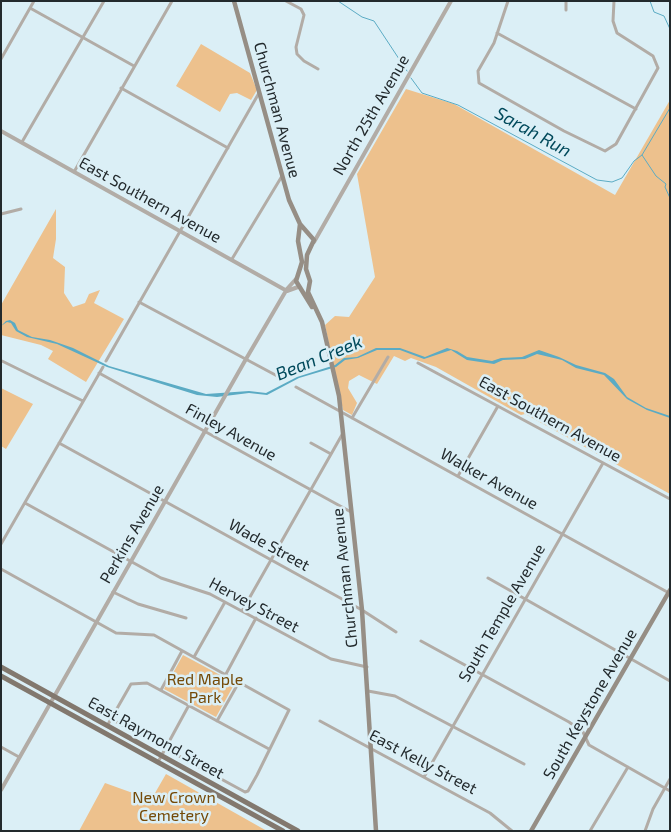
<!DOCTYPE html>
<style>
body{margin:0}
#map{position:relative;width:671px;height:832px;overflow:hidden;background:#dbeff6;font-family:"Exo 2",sans-serif}
canvas{display:block}
.frame{position:absolute;inset:0;border:2px solid #232a2d;pointer-events:none}
</style>
<div id="map">
<canvas width="671" height="832"></canvas>
<div class="frame"></div>
</div>
<script>
const g = document.querySelector('canvas').getContext('2d');
g.lineJoin = 'round';
function fill(path, color) {
  g.fillStyle = color;
  g.fill(path, 'evenodd');
}
function poly(rows) {
  const path = new Path2D();
  for (const r of rows) {
    path.moveTo(r[0], r[1]);
    for (let i = 2; i < r.length; i += 2) path.lineTo(r[i], r[i + 1]);
  }
  return path;
}
function trace(path, color, width, dash) {
  g.strokeStyle = color;
  g.lineWidth = width;
  g.lineCap = dash ? 'butt' : 'round';
  g.setLineDash(dash || []);
  g.stroke(path);
}
function write(font, color, halo, rows, align = 'center') {
  g.font = font + ' "Exo 2",sans-serif';
  g.lineWidth = 5;
  g.setLineDash([]);
  g.textBaseline = 'middle';
  g.strokeStyle = halo;
  g.fillStyle = color;
  for (const [text, x, y, turn = 0] of rows) {
    g.save();
    g.translate(x, y);
    g.rotate((+turn || 0) * Math.PI / 180);
    g.textAlign = isNaN(turn) ? turn : align;
    if (halo) g.strokeText(text, 0, 0);
    g.fillText(text, 0, 0);
    g.restore();
  }
}
fill(poly([
 [201,44,250,73,257,90,251,100,237,93,230,94,220,112,176,86],
 [406,89,454,104,615,195,670,100,670,494,525,414,521,415,436,367,411,358,405,361,394,356,377,384,359,375,349,381,348,388,357,403,352,415,343,410,325,325,335,316,349,317,375,277,357,174],
 [56,209,56,239,53,258,65,267,64,293,73,307,85,303,89,294,100,290,94,303,124,319,86,382,48,359,53,351,41,345,1,335,1,305],
 [1,388,33,404,6,449,1,446],
 [183,655,235,683,216,717,164,689],
 [166,774,267,831,79,831,105,783,130,792,155,793]
]), '#edc18d');
fill(poly([
 [10,320,15,323,18,330,32,337,50,340,73,348,109,366,206,394,249,391,266,393,297,377,335,365,344,358,357,357,376,348,400,348,425,357,447,348,457,351,467,357,492,361,501,358,522,357,539,350,559,357,576,365,605,373,614,379,627,397,646,408,670,416,670,418,647,410,627,399,604,375,576,368,562,360,537,354,525,359,503,360,494,364,467,360,451,350,424,359,400,350,377,350,358,358,345,360,336,367,299,378,267,395,249,393,217,397,197,395,107,367,57,344,27,337,16,331,11,323,7,322,1,326,6,321]
]), '#5babc4');
trace(poly([
 [338,1,362,17,374,21,407,71],
 [650,1,654,12,664,16,670,29],
 [411,78,422,93,458,105,597,180,612,182,622,178,634,161,642,155],
 [670,108,642,155,656,176,666,184,665,187,670,198]
]), '#5babc4', 1);
trace(poly([
 [286,1,301,9,304,15,296,47,297,54,304,61,318,69],
 [508,1,494,43,478,71,479,83,564,131,605,151,616,144,658,68,653,56,617,33,613,21,614,1],
 [30,8,134,66],
 [566,10,566,1],
 [497,33,636,109],
 [1,59,34,1],
 [121,88,228,148],
 [22,142,104,1],
 [74,172,172,1],
 [1,214,21,209],
 [232,259,282,176],
 [139,302,281,378],
 [2,361,83,401],
 [106,361,259,93],
 [418,363,670,499],
 [99,373,351,512],
 [296,387,669,593],
 [352,418,388,357],
 [59,443,362,610,396,632],
 [311,443,331,454],
 [458,476,498,406],
 [25,503,161,578,210,594,331,659,367,667],
 [1,544,103,367],
 [1,569,116,633,154,635,289,710,257,775,248,791,245,792,111,719],
 [488,578,670,681],
 [113,592,138,604,186,618],
 [242,611,343,433],
 [421,641,569,722,583,732,589,745,670,791],
 [194,657,225,602],
 [226,674,256,618],
 [161,690,182,651],
 [368,691,395,696,524,764],
 [217,721,239,682],
 [320,721,490,813,512,831],
 [107,726,131,684,147,683,269,749],
 [1,747,19,757],
 [158,762,189,705],
 [424,777,603,463],
 [590,831,628,767],
 [645,831,653,809,670,779]
]), '#b2aca6', 3);
trace(poly([
 [1,131,287,291],
 [314,242,451,1],
 [287,291,298,287],
 [1,790,246,359,287,289,296,279]
]), '#b2aca6', 4);
trace(poly([
 [234,1,289,200,300,224,314,240,307,255,306,269,310,281,308,292,322,322,339,396,362,610,376,831],
 [300,224,298,241,302,262,296,281,312,307],
 [531,831,670,590]
]), '#968e85', 4.5);
trace(poly([
 [1,667,298,831],
 [1,676,283,831]
]), '#82786e', 5);
write('16px', '#232a2d', '#dbeff6', [
 ["Churchman Avenue",277,110,75],
 ["North 25th Avenue",371,115,-60],
 ["East Southern Avenue",150,200,29],
 ["East Southern Avenue",550,419,29],
 ["Finley Avenue",231,432,29],
 ["Walker Avenue",489,479,29],
 ["Perkins Avenue",132,534,-60],
 ["Wade Street",269,545,29],
 ["Churchman Avenue",345,578,-96],
 ["Hervey Street",254,605,28],
 ["South Temple Avenue",502,613,-60],
 ["South Keystone Avenue",590,704,-60],
 ["East Raymond Street",156,738,29],
 ["East Kelly Street",423,762,28]
]);
write('16px', '#744a08', '#dbeff6', [
 ["Red Maple",205,680],
 ["Park",205,698],
 ["New Crown",174,798],
 ["Cemetery",174,816]
]);
write('italic 18px', '#00495b', '#dbeff6', [
 ["Sarah Run",533,132,29],
 ["Bean Creek",319,358,-22]
]);
</script>
